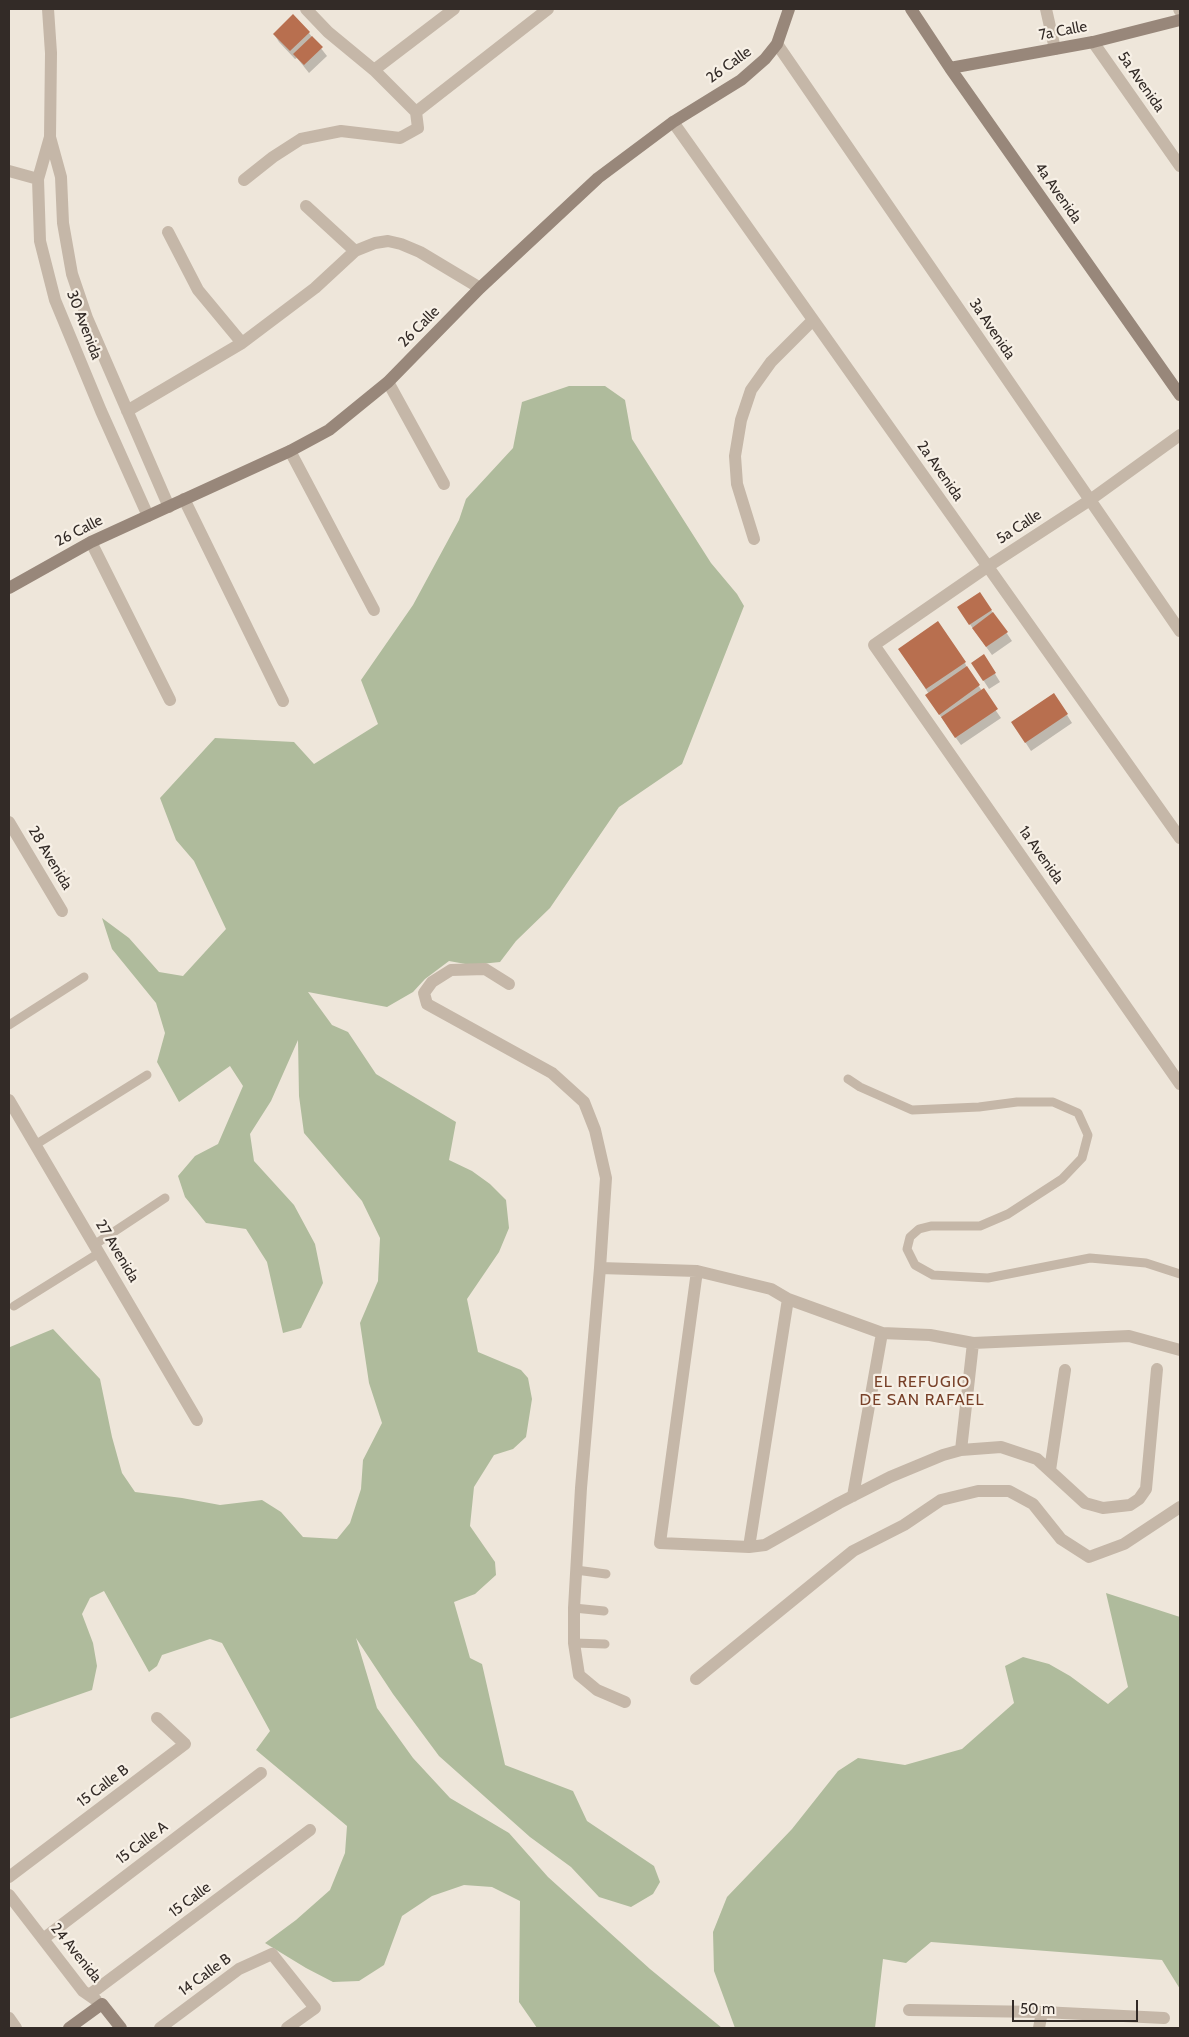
<!DOCTYPE html>
<style>
body{margin:0}
#map{position:relative;width:1189px;height:2037px;overflow:hidden;background:#eee6da;font-family:Cabin,sans-serif}
canvas{display:block}
.frame{position:absolute;inset:0;border:10px solid #332b27;pointer-events:none}
.scale{position:absolute;left:1012px;top:2000px;width:126px;height:22px;box-sizing:border-box;border:2px solid #332b27;border-top:0;padding-left:6px;font-size:15px;line-height:18px;white-space:nowrap;color:#332b27;-webkit-text-stroke:4px #f7f0e6;paint-order:stroke}
</style>
<div id="map">
<canvas width="1189" height="2037"></canvas>
<div class="frame"></div>
<div class="scale">50 m</div>
</div>
<script>
const g = document.querySelector('canvas').getContext('2d');
g.lineJoin = 'round';
function fill(path, color) {
  g.fillStyle = color;
  g.fill(path, 'evenodd');
}
function poly(rows) {
  const path = new Path2D();
  for (const r of rows) {
    path.moveTo(r[0], r[1]);
    for (let i = 2; i < r.length; i += 2) path.lineTo(r[i], r[i + 1]);
  }
  return path;
}
function trace(path, color, width, dash) {
  g.strokeStyle = color;
  g.lineWidth = width;
  g.lineCap = dash ? 'butt' : 'round';
  g.setLineDash(dash || []);
  g.stroke(path);
}
function write(font, color, halo, rows, align = 'center') {
  g.font = font + ' Cabin,sans-serif';
  g.lineWidth = 4.5;
  g.setLineDash([]);
  g.textBaseline = 'middle';
  g.strokeStyle = halo;
  g.fillStyle = color;
  for (const [text, x, y, turn = 0] of rows) {
    g.save();
    g.translate(x, y);
    g.rotate((+turn || 0) * Math.PI / 180);
    g.textAlign = isNaN(turn) ? turn : align;
    if (halo) g.strokeText(text, 0, 0);
    g.fillText(text, 0, 0);
    g.restore();
  }
}
fill(poly([
 [569,386,605,386,625,400,632,439,711,563,737,594,744,606,682,764,619,807,550,908,516,941,500,962,471,965,449,961,425,979,413,992,387,1007,308,992,332,1025,348,1032,376,1074,456,1122,449,1160,472,1171,490,1184,506,1200,509,1228,499,1252,467,1299,478,1352,521,1370,528,1378,532,1399,526,1437,513,1449,494,1455,474,1487,470,1526,495,1562,496,1575,475,1594,454,1602,470,1658,482,1664,505,1765,573,1791,587,1821,654,1866,660,1882,653,1894,631,1907,599,1897,571,1867,530,1837,439,1756,393,1694,356,1638,377,1708,413,1758,450,1798,509,1833,548,1877,650,1969,722,2028,537,2028,519,2002,520,1901,492,1887,464,1885,432,1896,402,1916,384,1965,359,1981,333,1982,306,1968,265,1943,296,1920,330,1890,345,1853,347,1826,256,1750,270,1731,222,1643,210,1639,162,1655,157,1666,149,1672,104,1591,90,1598,82,1614,93,1643,97,1666,92,1690,9,1719,9,1344,10,1347,53,1329,100,1379,112,1437,122,1473,135,1492,182,1498,220,1505,262,1500,281,1512,303,1537,337,1539,350,1523,361,1489,363,1460,382,1423,369,1383,360,1323,378,1281,380,1238,362,1201,304,1133,299,1096,298,1040,271,1101,250,1134,254,1161,294,1205,315,1244,323,1283,301,1328,283,1333,267,1262,246,1229,206,1223,185,1197,178,1176,195,1156,218,1144,243,1086,230,1066,179,1102,157,1062,165,1033,156,1003,112,949,102,918,129,938,159,972,183,976,226,929,194,861,176,840,160,798,215,738,294,742,314,764,378,724,361,680,413,605,459,520,466,499,513,448,522,402],
 [1106,1593,1180,1617,1180,1989,1162,1960,931,1942,906,1963,883,1959,875,2028,735,2028,714,1971,713,1932,727,1897,792,1829,838,1771,858,1758,905,1765,962,1749,1014,1703,1005,1666,1023,1657,1049,1664,1070,1676,1108,1704,1128,1687]
]), '#afbb9c');
fill(poly([
 [309,33,327,56,309,73,297,58,295,59,279,42,274,34],
 [991,610,1012,641,992,655,964,616],
 [984,656,1000,682,989,689,978,672],
 [905,658,965,663,969,672,1001,718,961,745,932,704,929,694],
 [1067,715,1072,723,1031,751,1018,731]
]), '#0003');
fill(poly([
 [293,14,310,32,290,51,273,34],
 [312,36,323,47,304,65,293,54],
 [980,592,992,610,969,625,957,607],
 [993,612,1008,632,986,647,972,628],
 [938,621,966,662,926,689,898,649],
 [984,654,996,673,983,681,971,663],
 [967,666,980,685,939,715,925,695],
 [984,688,998,709,955,738,941,717],
 [1054,693,1068,714,1025,743,1011,722]
]), '#b86f4f');
trace(poly([
 [9,1025,84,977],
 [848,1079,860,1087,912,1110,979,1107,1017,1102,1053,1102,1078,1113,1088,1135,1082,1158,1062,1179,1008,1214,980,1226,931,1226,919,1229,910,1237,907,1249,915,1265,933,1275,988,1278,1090,1258,1146,1263,1180,1274],
 [35,1145,147,1075],
 [94,1245,165,1198],
 [14,1306,99,1253],
 [576,1570,606,1574],
 [574,1608,604,1611],
 [574,1643,605,1644]
]), '#c5b7a8', 9);
trace(poly([
 [48,9,51,53,50,137,38,179,40,241,55,300,101,411,148,516],
 [1046,9,1055,49],
 [1179,9,1180,11],
 [1093,42,1180,166],
 [777,44,1180,631],
 [374,70,454,9],
 [416,112,548,9],
 [673,122,1180,838],
 [50,137,61,177,63,223,72,274,87,318,169,507],
 [9,171,38,179],
 [244,180,273,157,301,139,341,131,400,138,418,128,416,112,374,70,328,32,306,9],
 [306,206,355,251],
 [168,232,198,290,242,343],
 [388,382,444,484],
 [127,411,242,343,315,288,355,251,375,243,388,241,401,244,420,252,480,288],
 [1180,435,1090,500,987,567,874,645,1180,1084],
 [290,451,374,610],
 [184,499,283,701],
 [754,539,737,484,735,456,741,420,751,390,771,362,813,320],
 [91,542,170,700],
 [9,822,62,911],
 [509,984,485,969,451,970,432,982,424,993,427,1004,552,1073,584,1102,595,1130,606,1178,600,1268,697,1271,771,1289,788,1299,882,1333,930,1335,973,1343,1129,1336,1180,1350],
 [9,1100,197,1420],
 [600,1268,581,1488,574,1608,574,1643,579,1675,597,1690,625,1702],
 [697,1271,660,1543,749,1547,765,1545,839,1503,890,1477,943,1455,961,1450,973,1343],
 [961,1450,1001,1447,1037,1459,1085,1503,1103,1508,1130,1505,1139,1499,1146,1489,1157,1369],
 [1050,1470,1065,1370],
 [853,1496,882,1333],
 [749,1547,788,1299],
 [696,1679,853,1551,904,1525,941,1500,978,1491,1009,1491,1033,1504,1061,1539,1089,1557,1124,1544,1180,1507],
 [9,1877,185,1744,157,1718],
 [9,1895,83,1991,96,2000],
 [43,1939,261,1773],
 [89,1995,310,1830],
 [909,2010,1042,2012],
 [9,2018,16,2028],
 [160,2028,239,1969,272,1954,315,2008,287,2028],
 [1039,2028,1042,2012,1164,2018]
]), '#c5b7a8', 12);
trace(poly([
 [911,9,950,68,1180,395],
 [950,68,1093,42,1180,20],
 [9,588,91,542,290,451,329,430,388,382,480,288,598,178,673,122,741,80,765,59,777,44,789,9],
 [69,2028,102,2004,121,2028]
]), '#98877a', 12);
write('15px', '#332b27', '#f7f0e6', [
 ["7a Calle",1063,31,-11],
 ["26 Calle",729,65,-36],
 ["5a Avenida",1141,82,55],
 ["4a Avenida",1058,193,55],
 ["30 Avenida",84,325,69],
 ["26 Calle",419,327,-45],
 ["3a Avenida",992,329,56],
 ["2a Avenida",940,471,55],
 ["5a Calle",1019,527,-33],
 ["26 Calle",79,531,-27],
 ["1a Avenida",1041,855,55],
 ["28 Avenida",50,858,59],
 ["27 Avenida",117,1251,59],
 ["15 Calle B",103,1786,-37],
 ["15 Calle A",142,1843,-37],
 ["15 Calle",190,1900,-37],
 ["24 Avenida",76,1953,51],
 ["14 Calle B",205,1975,-36]
]);
g.letterSpacing = '1px';
write('16px', '#784129', '#f7f0e6', [
 ["EL REFUGIO",922,1382],
 ["DE SAN RAFAEL",922,1400]
]);
g.letterSpacing = '0px';
</script>
